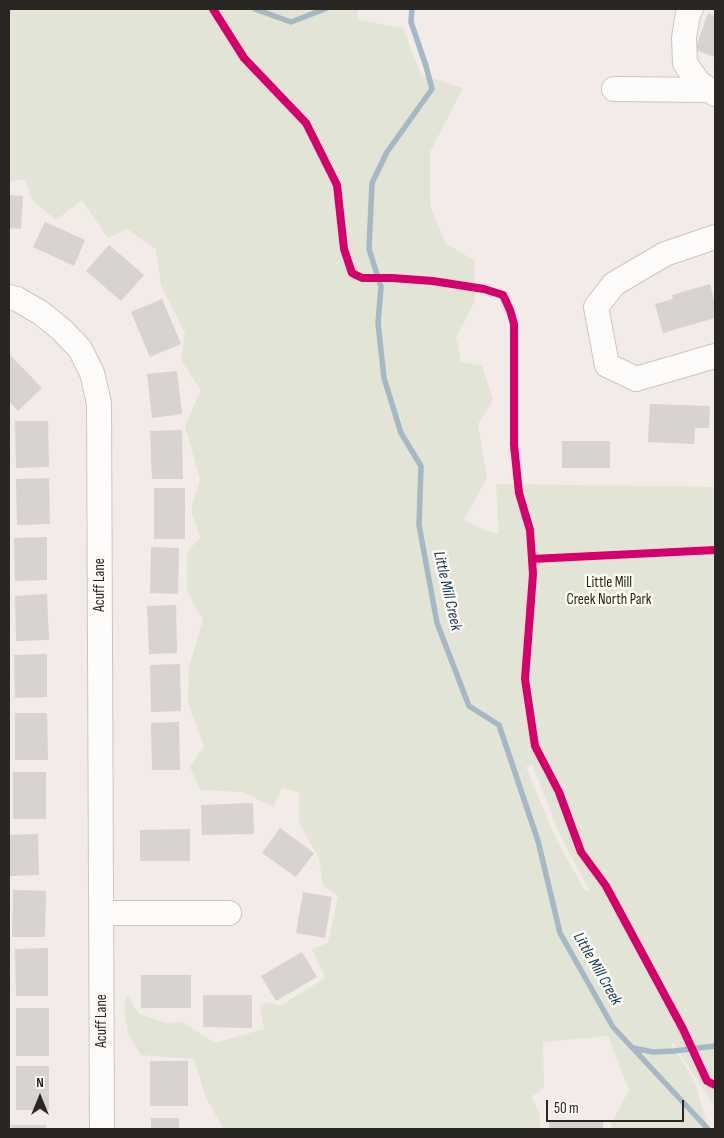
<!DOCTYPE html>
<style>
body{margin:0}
#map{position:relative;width:724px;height:1138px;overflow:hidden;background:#f2ebe7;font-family:"Sofia Sans Condensed",sans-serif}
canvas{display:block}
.frame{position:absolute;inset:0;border:10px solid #2a2623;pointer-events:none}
.north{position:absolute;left:15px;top:1073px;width:50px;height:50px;-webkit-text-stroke:4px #fef9f6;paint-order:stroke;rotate:0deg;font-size:14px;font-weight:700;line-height:20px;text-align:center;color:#2a2623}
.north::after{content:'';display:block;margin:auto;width:18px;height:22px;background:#2a2623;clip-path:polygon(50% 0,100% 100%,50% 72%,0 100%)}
.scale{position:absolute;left:546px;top:1100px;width:138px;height:22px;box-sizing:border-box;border:2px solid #2a2623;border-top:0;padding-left:6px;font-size:15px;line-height:18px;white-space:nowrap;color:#2a2623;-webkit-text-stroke:4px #fef9f6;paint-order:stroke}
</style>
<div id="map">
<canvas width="724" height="1138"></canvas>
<div class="frame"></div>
<div class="north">N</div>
<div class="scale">50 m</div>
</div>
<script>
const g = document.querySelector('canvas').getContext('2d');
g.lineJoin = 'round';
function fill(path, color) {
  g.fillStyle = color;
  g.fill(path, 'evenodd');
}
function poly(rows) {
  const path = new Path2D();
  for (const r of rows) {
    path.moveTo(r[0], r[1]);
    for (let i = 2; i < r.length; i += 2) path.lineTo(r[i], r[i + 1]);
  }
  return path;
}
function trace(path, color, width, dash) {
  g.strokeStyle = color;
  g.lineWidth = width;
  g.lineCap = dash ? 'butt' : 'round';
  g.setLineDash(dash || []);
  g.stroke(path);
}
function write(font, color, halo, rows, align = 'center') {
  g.font = font + ' "Sofia Sans Condensed",sans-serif';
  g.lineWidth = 5;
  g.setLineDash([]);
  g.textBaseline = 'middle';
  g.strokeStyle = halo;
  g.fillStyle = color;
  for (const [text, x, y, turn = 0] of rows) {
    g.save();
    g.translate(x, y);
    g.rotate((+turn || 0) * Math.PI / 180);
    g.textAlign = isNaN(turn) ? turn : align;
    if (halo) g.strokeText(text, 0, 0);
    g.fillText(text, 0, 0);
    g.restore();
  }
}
fill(poly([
 [9,9,358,9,358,20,403,28,421,75,463,88,430,152,430,206,445,243,474,260,475,301,456,337,461,362,482,366,493,400,478,424,487,478,464,520,484,530,499,534,496,484,715,487,715,1107,671,1040,672,1046,694,1080,706,1122,707,1129,611,1129,611,1124,629,1090,608,1036,543,1042,544,1088,532,1096,540,1116,540,1129,224,1129,206,1098,194,1059,141,1055,128,1034,124,1007,127,995,139,1014,166,1023,182,1022,215,1043,264,1029,260,1006,269,1002,280,1006,325,978,312,949,328,943,338,896,323,886,319,858,299,823,299,792,282,788,273,807,243,792,200,790,190,767,204,746,188,702,189,667,203,620,187,591,187,553,200,537,191,510,200,480,185,426,201,390,181,360,185,333,161,285,156,249,127,229,108,238,82,200,56,220,32,200,25,180,9,181],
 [532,764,560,835,590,891,585,891,555,837,526,767]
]), '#e2e4d5');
trace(poly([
 [255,9,291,22,325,9],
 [412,9,411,22,426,66,432,89,387,152,372,183,369,249,381,287,378,323,384,378,401,433,421,466,419,525,437,623,469,706,499,725,538,841,560,933,613,1027,708,1129],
 [633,1048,653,1052,674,1051,715,1046]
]), '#a4b9c5', 5.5);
fill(poly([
 [708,13,715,16,715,57,695,50],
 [9,195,23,196,21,229,9,228],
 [45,222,85,240,74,266,33,247],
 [109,245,144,275,121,301,86,271],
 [710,284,715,304,715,318,663,333,655,304,673,299,672,295],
 [162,299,181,344,150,357,131,312],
 [9,354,42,388,18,411,9,401],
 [177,371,182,414,152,418,147,374],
 [650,404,710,406,709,428,695,428,694,444,648,442],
 [15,421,48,421,49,467,16,468],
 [182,430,183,479,152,479,150,431],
 [562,441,610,441,610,468,562,468],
 [49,478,50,524,17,525,16,479],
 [154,488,185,488,185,539,154,539],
 [47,537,47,580,15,581,14,538],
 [151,547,179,548,178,594,150,593],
 [47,594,49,640,16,641,15,596],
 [176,605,177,653,149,654,147,606],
 [47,654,47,697,15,698,14,655],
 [180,664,181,711,151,712,150,665],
 [15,713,47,713,48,760,15,760],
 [179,722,180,770,152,770,151,723],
 [13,772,46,772,46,819,13,819],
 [253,803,254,834,202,835,201,805],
 [280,828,314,853,296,877,262,853],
 [190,829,190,861,140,861,140,830],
 [38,834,39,875,9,876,9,835],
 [13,890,46,891,45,937,12,937],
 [303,892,332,897,325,938,296,933],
 [48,948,48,996,16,996,15,949],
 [302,952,317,977,276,1001,261,976],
 [141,975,191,975,191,1008,141,1008],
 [203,995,252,995,252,1028,203,1027],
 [16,1008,49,1008,49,1056,16,1056],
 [150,1061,188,1061,188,1106,150,1106],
 [16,1066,49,1066,49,1110,16,1110],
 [151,1118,179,1118,179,1129,151,1129],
 [549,1122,603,1122,603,1129,549,1129],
 [11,1125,46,1125,46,1129,11,1129]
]), '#d8d2d0');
const minor = poly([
 [691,9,688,13,684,38,685,63,698,82,715,94],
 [614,89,710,90],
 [715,237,665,254,614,284,596,307,607,365,636,379,715,356],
 [9,297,17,299,41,313,62,330,80,349,92,373,99,403,102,1129],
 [101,913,229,913]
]);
trace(minor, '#cbc6c3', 26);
trace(minor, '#fdfcfb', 24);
trace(poly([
 [213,9,244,58,306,123,337,185,344,249,352,273,362,278,392,278,433,281,484,289,503,295,510,310,514,324,514,445,519,493,530,530,533,574,525,679,535,746,559,792,581,852,606,886,628,927,683,1029,707,1081,715,1085],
 [532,559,715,550]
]), '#d6006c', 8);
write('15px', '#222e08', '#fef9f6', [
 ["Little Mill",609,583],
 ["Creek North Park",609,600]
]);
write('15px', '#2a2623', '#fef9f6', [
 ["Acuff Lane",100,585,-90],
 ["Acuff Lane",102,1021,-90]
]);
write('italic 16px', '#0c384f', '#fef9f6', [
 ["Little Mill Creek",447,591,77],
 ["Little Mill Creek",597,969,60]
]);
</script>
